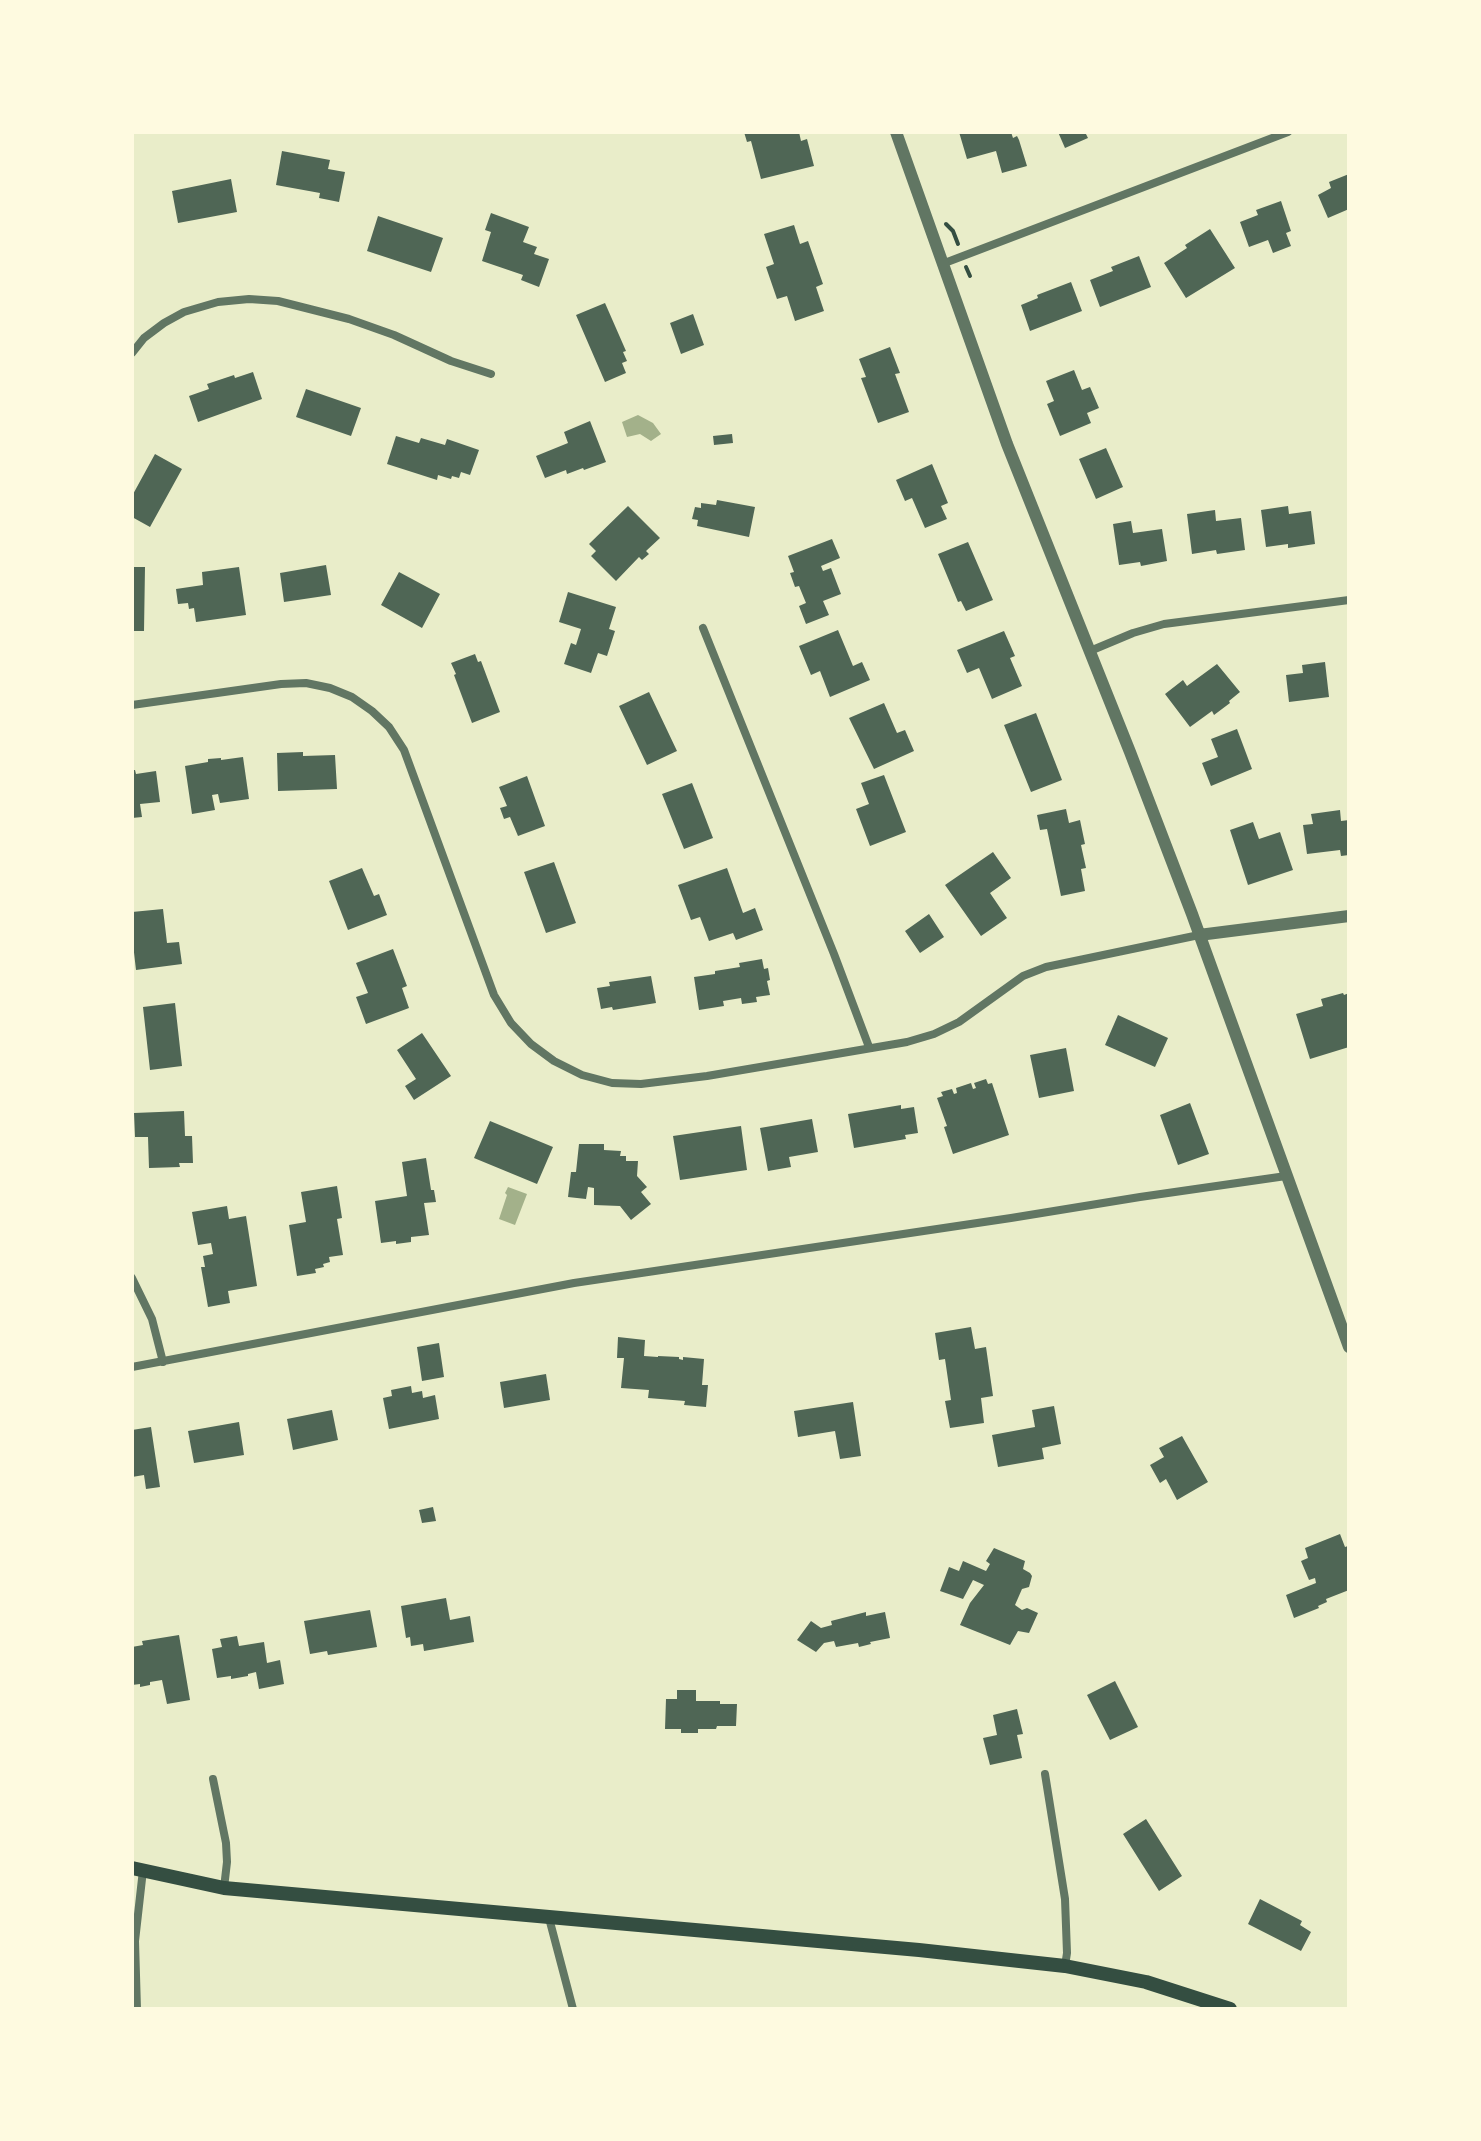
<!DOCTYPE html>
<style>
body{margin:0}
#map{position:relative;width:1481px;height:2141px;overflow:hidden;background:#e9edc9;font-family:Lato,sans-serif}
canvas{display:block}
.frame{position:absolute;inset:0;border:134px solid #fefae0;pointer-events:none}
</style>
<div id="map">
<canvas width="1481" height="2141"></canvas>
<div class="frame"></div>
</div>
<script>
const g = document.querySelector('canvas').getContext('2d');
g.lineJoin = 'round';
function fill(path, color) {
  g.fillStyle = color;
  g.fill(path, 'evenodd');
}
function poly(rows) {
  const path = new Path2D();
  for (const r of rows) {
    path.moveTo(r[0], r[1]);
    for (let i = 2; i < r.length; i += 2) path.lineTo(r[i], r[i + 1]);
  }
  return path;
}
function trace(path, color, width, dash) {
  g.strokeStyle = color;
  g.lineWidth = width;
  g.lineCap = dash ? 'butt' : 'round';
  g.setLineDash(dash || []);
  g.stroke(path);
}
fill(poly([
 [638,415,653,423,661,434,651,441,640,434,627,437,622,422],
 [508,1187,527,1194,515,1225,499,1219,507,1195,505,1193]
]), '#a3b18a');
fill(poly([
 [744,132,799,132,801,141,807,139,814,166,761,179,751,141,747,142],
 [959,132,1011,132,1013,138,1017,136,1019,140,1027,166,1002,173,996,151,967,159],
 [1058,132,1085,132,1088,138,1065,148],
 [282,151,330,160,328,169,345,172,339,202,319,198,320,193,276,185],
 [1349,174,1349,209,1328,218,1318,195,1331,188,1329,182],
 [231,179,237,212,178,223,172,191],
 [1281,201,1291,231,1286,233,1291,246,1273,253,1268,240,1249,247,1240,222,1258,215,1256,210],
 [491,213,529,227,523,242,537,247,534,254,549,259,539,287,521,280,523,275,482,261,491,232,485,230],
 [378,216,443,238,431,272,367,251],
 [794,225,800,244,808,241,823,284,816,287,824,311,795,321,787,296,777,299,766,267,774,264,764,234],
 [1210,229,1235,268,1186,298,1164,263,1187,248,1185,245],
 [1139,256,1151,287,1100,307,1090,280,1113,271,1111,267],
 [1071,282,1082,311,1030,331,1021,305,1038,298,1037,295],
 [605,303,626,351,623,352,627,361,622,363,626,373,605,382,576,315],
 [693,314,704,345,681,354,670,323],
 [890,347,900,373,895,374,909,412,878,423,861,378,866,377,859,359],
 [1074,370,1082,390,1090,387,1099,408,1087,413,1091,423,1060,436,1047,404,1054,401,1046,381],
 [253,372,262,399,198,422,189,396,209,389,207,384,234,375,235,378],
 [306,389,361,408,351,436,296,417],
 [590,421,606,462,584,470,583,468,567,474,566,470,545,478,536,456,568,443,564,432],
 [732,434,733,443,714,445,713,436],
 [396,436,419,443,421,438,445,445,447,439,479,450,470,475,461,472,459,478,452,476,451,479,438,475,437,480,387,464],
 [1106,448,1123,487,1096,499,1079,459],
 [155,454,182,469,150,527,132,517,132,496],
 [932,464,948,503,941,506,947,519,925,528,912,498,905,501,896,480],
 [717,500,755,507,749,537,697,526,698,520,692,519,695,507,701,508,701,503,716,505],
 [628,506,660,538,646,551,649,554,642,560,639,557,616,581,591,556,596,551,589,544],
 [1288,506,1289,514,1311,511,1315,544,1288,548,1288,544,1266,547,1261,510],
 [1215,510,1216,521,1241,518,1245,550,1217,554,1216,550,1192,554,1187,514],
 [1131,521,1133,533,1162,529,1167,561,1141,566,1140,562,1119,565,1113,524],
 [832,539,840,558,821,566,823,571,831,568,841,594,823,601,829,615,806,624,799,606,806,603,799,586,795,587,790,573,794,572,788,556],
 [968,542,993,600,966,611,961,601,958,602,938,554],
 [326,565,331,595,284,602,280,573],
 [132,567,145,567,144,631,132,631],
 [239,567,246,615,196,622,194,608,189,609,188,603,178,604,176,589,203,585,202,572],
 [399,572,440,594,422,628,381,605],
 [568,592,616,607,609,629,615,631,607,656,598,653,591,673,564,664,571,643,576,645,581,629,559,622],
 [838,630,853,666,862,662,870,680,830,697,820,671,811,675,799,646],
 [1004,631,1015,656,1010,658,1022,686,992,699,979,668,967,673,957,650],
 [475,654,478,662,481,661,500,712,472,723,454,675,456,674,451,663],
 [1325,662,1329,697,1289,702,1286,675,1303,673,1302,665],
 [1217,664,1240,692,1229,701,1230,703,1214,715,1212,711,1190,727,1165,694,1183,680,1187,686],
 [649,692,677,751,647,765,619,706],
 [884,703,897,733,905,730,914,751,874,769,849,718],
 [1036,713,1062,780,1031,792,1004,725],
 [1237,729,1252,769,1211,786,1202,763,1218,757,1211,739],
 [303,752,303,756,335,755,337,789,278,791,277,753],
 [243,757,249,799,220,803,218,794,212,795,215,810,192,814,185,766,208,762,208,759,221,758,221,760],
 [132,770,135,770,136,774,156,771,160,802,140,804,142,817,132,818],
 [884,775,906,832,870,846,856,809,869,804,861,783],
 [527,776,545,826,518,836,510,817,504,819,500,808,507,806,499,787],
 [692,783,713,838,684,849,662,794],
 [1066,809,1069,823,1080,820,1085,844,1081,845,1086,868,1081,869,1085,891,1061,896,1047,829,1040,830,1037,815],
 [1340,810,1341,821,1349,820,1349,855,1341,856,1340,850,1307,854,1303,825,1313,824,1311,814],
 [1253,822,1259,839,1280,832,1293,870,1248,885,1230,830],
 [993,852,1011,878,990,893,1007,918,981,936,945,885],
 [554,862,576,923,546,933,524,872],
 [362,868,374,896,379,894,387,915,348,930,329,881],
 [727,868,743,913,755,908,763,930,736,940,733,933,709,941,700,917,691,920,678,885],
 [163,909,167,943,179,942,182,964,136,970,132,935,132,912],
 [929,914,944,937,920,953,905,931],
 [393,949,407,986,402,988,409,1008,366,1024,356,997,368,993,356,963],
 [762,959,764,969,768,968,770,980,767,981,770,995,756,997,757,1002,742,1004,741,998,723,1001,724,1006,699,1010,694,977,715,974,715,971,740,967,739,963],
 [651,976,656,1003,613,1010,612,1007,601,1009,597,988,610,986,609,982],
 [1343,993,1344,995,1349,993,1349,1047,1310,1059,1296,1014,1323,1006,1321,999],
 [175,1003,182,1066,150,1070,143,1007],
 [1118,1015,1168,1038,1155,1067,1105,1045],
 [422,1033,451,1076,414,1100,405,1086,416,1079,397,1050],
 [1066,1048,1074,1091,1039,1098,1030,1055],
 [986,1079,988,1084,992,1083,1009,1135,953,1154,944,1127,947,1126,937,1098,943,1096,941,1092,952,1089,954,1094,957,1093,956,1088,971,1083,973,1089,976,1088,974,1083],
 [1190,1103,1209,1154,1178,1165,1160,1115],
 [901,1105,901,1109,914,1107,918,1133,905,1135,906,1139,854,1148,848,1114],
 [184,1111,185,1136,192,1136,193,1163,179,1163,180,1167,149,1168,148,1137,135,1137,134,1113],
 [812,1119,818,1152,789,1157,791,1167,768,1171,760,1128],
 [490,1121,553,1147,537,1184,474,1158],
 [741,1126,747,1170,680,1180,673,1136],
 [579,1144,604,1144,604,1150,621,1151,620,1156,626,1156,626,1161,638,1161,637,1176,647,1187,641,1192,651,1204,631,1220,620,1206,594,1205,594,1188,588,1187,586,1199,568,1197,571,1172,576,1172],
 [426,1158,431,1190,434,1190,436,1202,424,1203,429,1235,411,1237,411,1242,396,1244,396,1241,381,1243,375,1201,407,1196,402,1162],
 [337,1186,342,1218,337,1219,343,1255,329,1257,330,1262,323,1264,324,1267,315,1269,316,1273,297,1276,289,1225,306,1222,301,1192],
 [227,1206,229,1219,246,1216,257,1286,228,1291,230,1303,208,1307,201,1267,205,1267,203,1256,213,1254,211,1243,198,1245,192,1212],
 [971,1327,975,1349,986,1347,993,1396,981,1398,984,1423,950,1428,945,1401,951,1400,945,1359,939,1360,935,1333],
 [618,1337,645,1340,644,1356,658,1357,658,1356,679,1357,679,1359,683,1360,683,1357,704,1359,702,1385,708,1385,706,1407,684,1405,685,1401,648,1398,649,1390,621,1388,624,1358,617,1358],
 [439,1343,444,1377,422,1381,417,1347],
 [546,1374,550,1400,504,1408,500,1382],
 [411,1386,412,1393,422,1391,423,1398,435,1395,439,1419,389,1429,383,1398,392,1396,391,1390],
 [853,1402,861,1456,840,1459,835,1431,798,1437,794,1411],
 [1054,1406,1061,1444,1042,1448,1044,1459,998,1467,992,1435,1035,1427,1032,1410],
 [332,1410,338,1440,293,1450,287,1419],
 [239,1422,244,1455,194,1463,188,1431],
 [151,1427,160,1487,146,1489,144,1475,132,1477,132,1430],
 [1182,1436,1208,1482,1177,1500,1166,1479,1160,1483,1150,1465,1164,1457,1159,1448],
 [433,1507,436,1521,422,1523,419,1510],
 [1340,1534,1345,1547,1348,1546,1349,1548,1349,1590,1326,1599,1327,1602,1318,1606,1319,1608,1294,1618,1286,1595,1316,1583,1315,1578,1309,1580,1301,1561,1308,1558,1305,1548],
 [994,1548,1025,1561,1023,1569,1030,1573,1032,1576,1029,1587,1022,1589,1015,1605,1022,1610,1027,1608,1038,1613,1029,1633,1018,1631,1010,1645,960,1625,970,1603,984,1585,973,1580,963,1599,940,1591,949,1567,959,1571,963,1561,986,1571,990,1564,986,1561],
 [446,1598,450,1620,470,1616,474,1642,424,1651,423,1644,411,1646,410,1637,406,1638,401,1606],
 [370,1610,377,1647,328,1655,327,1651,310,1654,304,1621],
 [866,1612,866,1616,885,1612,890,1638,870,1642,871,1644,859,1647,858,1643,836,1647,834,1641,824,1643,816,1652,797,1640,811,1621,821,1628,832,1625,831,1621],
 [179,1635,190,1700,167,1704,162,1680,150,1682,150,1685,140,1687,140,1684,132,1685,132,1647,143,1645,142,1641],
 [237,1636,239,1646,264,1642,267,1663,280,1660,284,1684,259,1689,256,1672,248,1674,248,1676,231,1679,231,1676,217,1678,212,1649,222,1647,220,1639],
 [1115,1681,1138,1727,1110,1740,1087,1695],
 [677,1690,696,1690,696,1701,720,1701,720,1704,737,1704,736,1726,717,1726,716,1729,698,1729,698,1733,681,1733,681,1729,665,1729,666,1699,677,1699],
 [1017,1709,1023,1734,1017,1735,1022,1758,990,1765,983,1738,997,1735,993,1715],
 [1146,1819,1182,1876,1159,1891,1123,1834],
 [1260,1899,1302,1921,1300,1925,1311,1932,1301,1951,1248,1924]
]), '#4f6655');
trace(poly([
 [946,224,953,231,958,244],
 [966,267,970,276]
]), '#344e41', 4);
trace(poly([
 [942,264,1288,132],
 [132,353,144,338,164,323,184,312,218,302,249,299,278,301,349,319,394,335,451,361,491,374],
 [703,628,834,954,869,1047],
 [1090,651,1133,633,1164,624,1349,600],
 [132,705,281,684,306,683,330,688,352,697,372,711,389,727,404,750,494,995,511,1023,531,1044,554,1061,582,1075,612,1083,641,1084,707,1076,907,1042,934,1034,959,1022,1023,976,1046,967,1199,935],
 [132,1278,152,1319,163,1362],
 [132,1367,574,1283,1011,1218,1140,1197,1286,1176],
 [1045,1774,1065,1899,1067,1953,1065,1966],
 [213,1779,226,1843,227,1862,224,1888],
 [549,1918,573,2009],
 [137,2009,135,1941,143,1870]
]), '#617663', 8);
trace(poly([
 [896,132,1007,444,1130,752,1192,914,1349,1347],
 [1199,935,1349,916]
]), '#617663', 12);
trace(poly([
 [132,1868,224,1888,919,1950,1065,1966,1146,1982,1230,2009]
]), '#344e41', 14);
</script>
